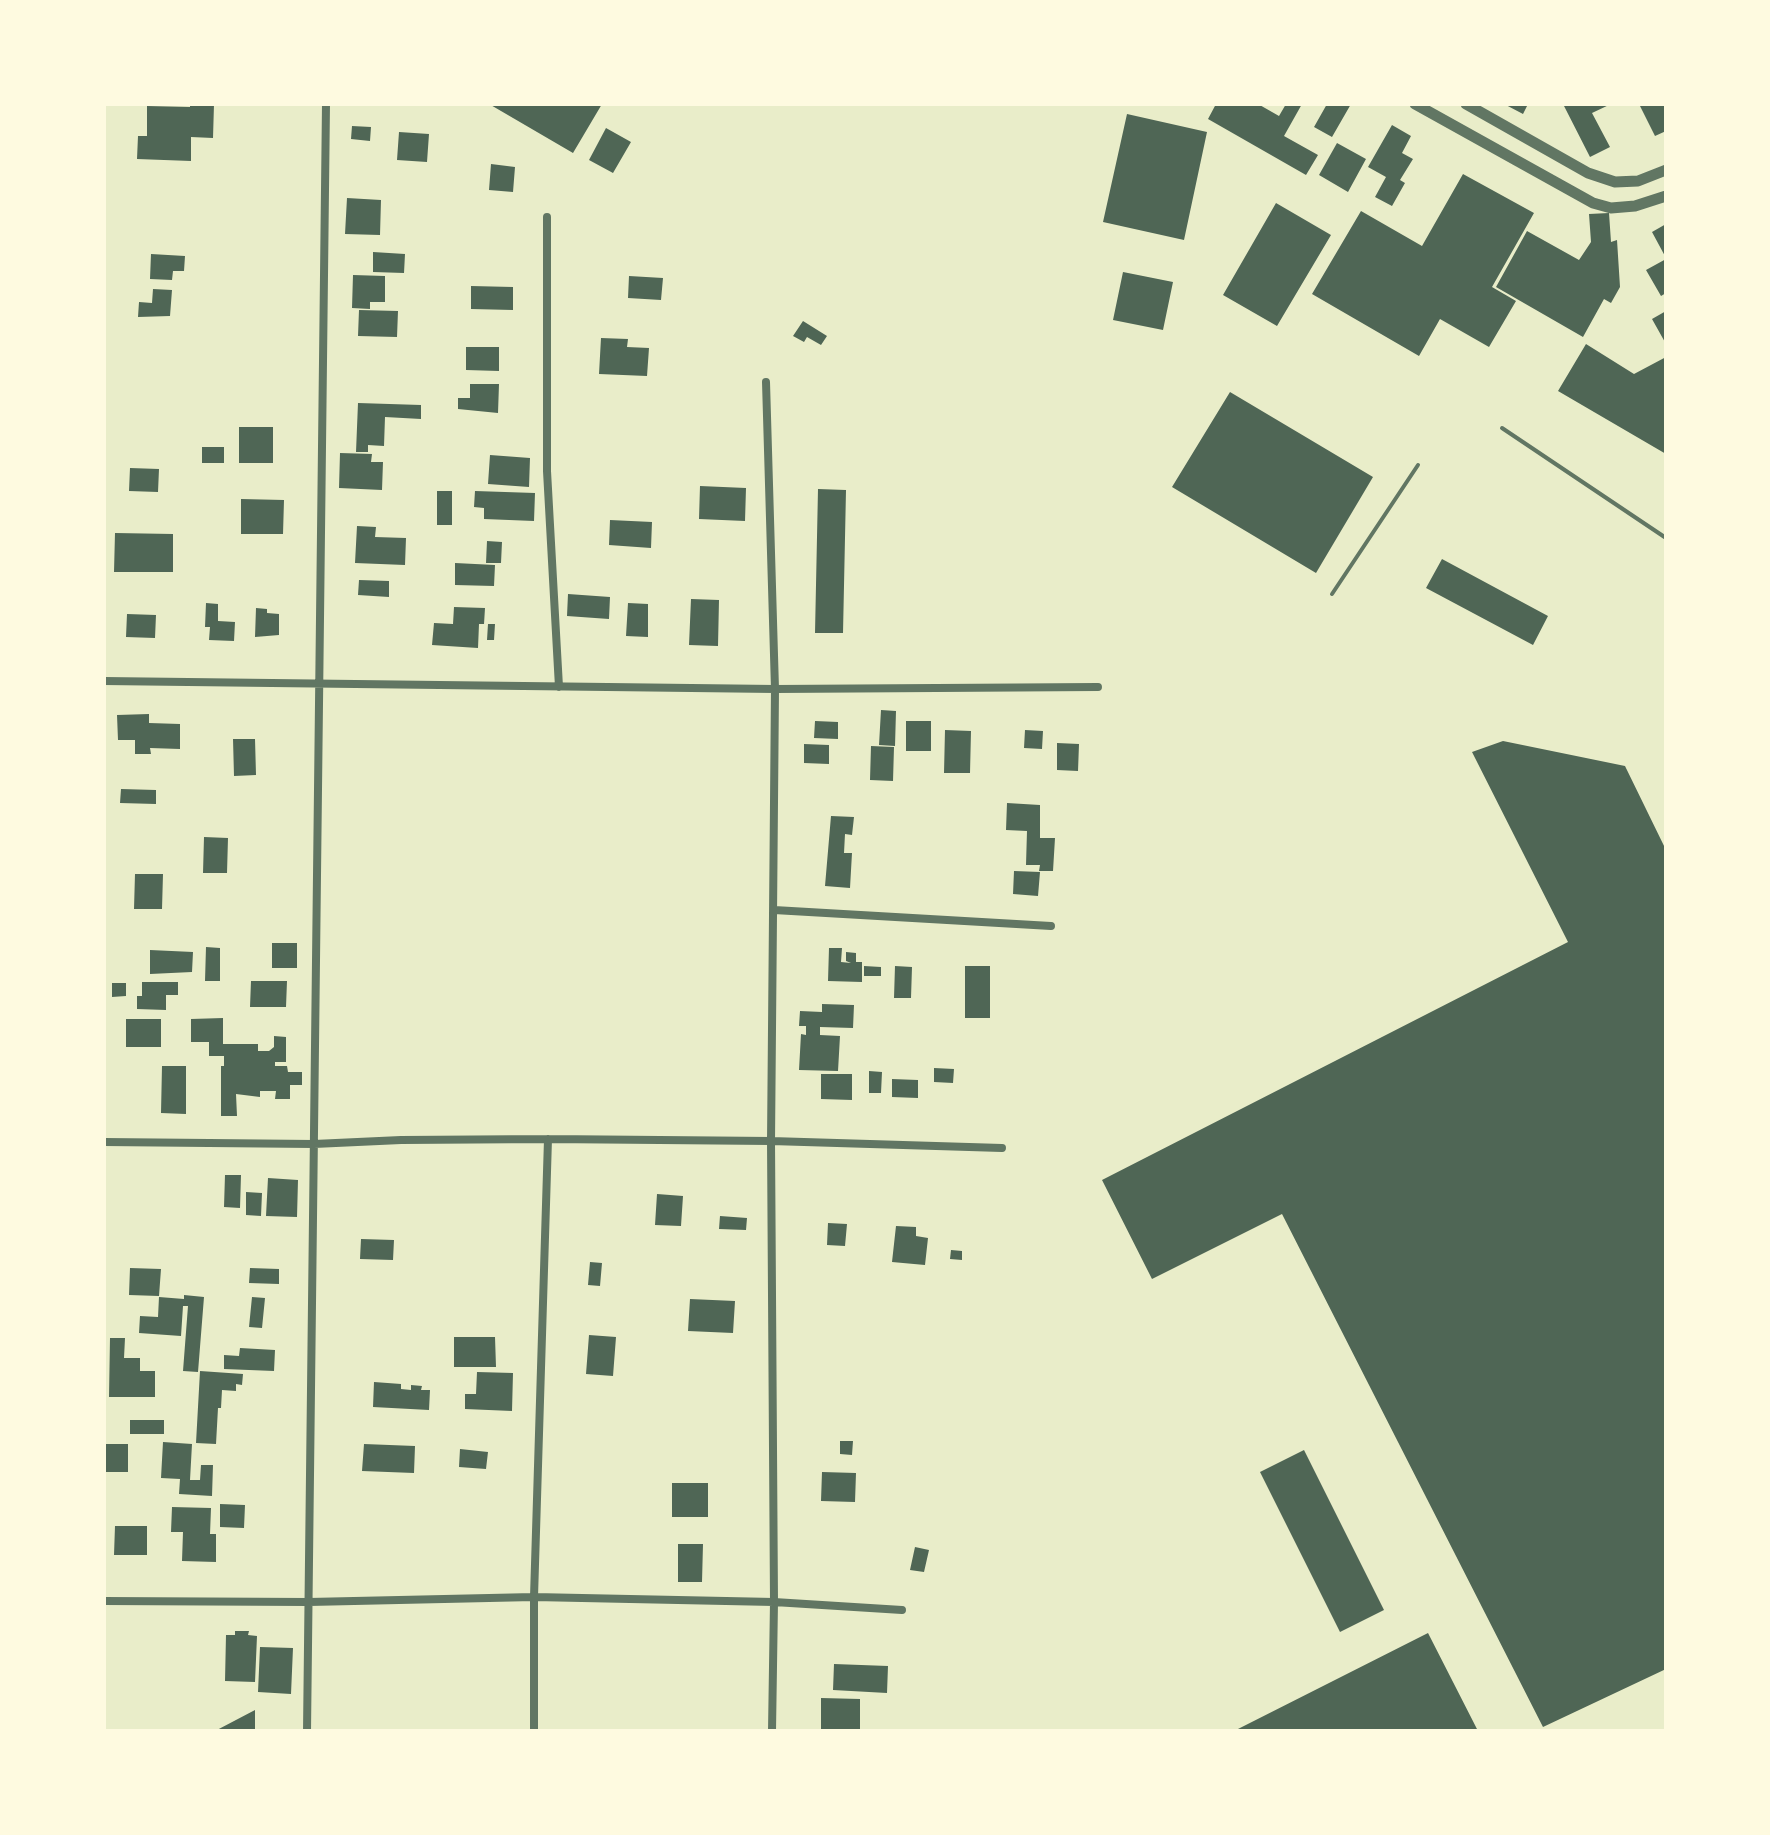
<!DOCTYPE html>
<style>
body{margin:0}
#map{position:relative;width:1770px;height:1835px;overflow:hidden;background:#e9edc9;font-family:Overpass,sans-serif}
canvas{display:block}
.frame{position:absolute;inset:0;border:106px solid #fefae0;pointer-events:none}
</style>
<div id="map">
<canvas width="1770" height="1835"></canvas>
<div class="frame"></div>
</div>
<script>
const g = document.querySelector('canvas').getContext('2d');
g.lineJoin = 'round';
function fill(path, color) {
  g.fillStyle = color;
  g.fill(path, 'evenodd');
}
function poly(rows) {
  const path = new Path2D();
  for (const r of rows) {
    path.moveTo(r[0], r[1]);
    for (let i = 2; i < r.length; i += 2) path.lineTo(r[i], r[i + 1]);
  }
  return path;
}
function trace(path, color, width, dash) {
  g.strokeStyle = color;
  g.lineWidth = width;
  g.lineCap = dash ? 'butt' : 'round';
  g.setLineDash(dash || []);
  g.stroke(path);
}
fill(poly([
 [190,104,214,104,213,138,191,137,191,161,137,159,138,136,147,136,147,106,190,107],
 [489,104,602,104,573,153],
 [1216,104,1258,104,1279,116,1286,104,1302,104,1284,136,1318,155,1306,175,1208,119],
 [1327,104,1351,104,1332,137,1314,127],
 [1504,104,1528,104,1523,114],
 [1563,104,1611,104,1592,113,1610,147,1590,157],
 [1639,104,1666,104,1666,131,1655,136],
 [1127,114,1207,132,1184,240,1103,222],
 [1392,125,1411,136,1402,153,1413,159,1400,180,1405,183,1392,206,1375,197,1386,177,1368,167],
 [352,126,371,127,370,141,351,139],
 [606,128,631,142,613,173,589,160],
 [399,132,429,134,427,162,397,160],
 [1337,143,1366,159,1348,192,1319,175],
 [491,164,515,167,513,192,489,190],
 [1463,174,1534,213,1492,287,1516,301,1489,347,1440,319,1419,356,1312,294,1361,211,1422,246],
 [347,198,381,200,380,235,345,234],
 [1276,203,1331,235,1277,326,1223,295],
 [1609,213,1611,242,1617,240,1620,287,1611,303,1604,299,1583,337,1496,287,1527,231,1579,260,1591,242,1589,214],
 [1666,224,1666,258,1652,232],
 [373,252,405,254,404,273,373,272],
 [151,254,185,256,184,271,173,271,172,280,150,279],
 [1666,259,1666,293,1661,296,1646,270],
 [1123,272,1173,282,1163,330,1113,320],
 [353,275,385,276,385,302,370,302,370,309,352,308],
 [629,276,663,278,661,300,628,298],
 [471,286,513,287,513,310,471,309],
 [153,289,172,290,170,316,138,317,139,302,152,303],
 [359,310,398,311,397,337,358,336],
 [1666,311,1666,344,1652,319],
 [803,321,827,336,821,345,807,337,804,342,793,336],
 [601,338,628,339,627,347,649,348,647,376,599,374],
 [1586,344,1634,374,1666,357,1666,454,1558,391],
 [466,347,499,347,499,371,466,370],
 [470,384,499,384,498,413,458,409,458,398,470,398],
 [1230,392,1373,477,1316,573,1172,487],
 [358,403,421,405,421,419,385,417,384,446,368,445,368,452,356,452],
 [239,427,273,427,273,463,239,463],
 [202,447,224,447,224,463,202,463],
 [340,453,372,454,371,462,383,462,382,490,339,488],
 [490,455,530,458,529,487,488,484],
 [130,468,159,469,158,492,129,491],
 [700,486,746,488,745,521,699,519],
 [818,489,846,490,843,633,815,633],
 [437,491,452,491,452,525,437,525],
 [475,491,535,493,534,521,484,519,484,508,474,507],
 [241,499,284,500,283,534,241,534],
 [610,520,652,522,651,548,609,545],
 [357,526,376,527,375,537,406,538,405,565,355,563],
 [115,533,173,534,173,572,114,572],
 [487,541,502,542,501,563,486,563],
 [1442,559,1548,616,1533,645,1426,588],
 [455,563,495,565,494,586,455,585],
 [359,580,389,581,389,597,358,595],
 [568,594,610,597,609,619,567,616],
 [691,599,719,600,718,646,689,645],
 [206,603,218,604,218,621,235,622,234,641,209,640,210,627,205,627],
 [628,603,648,604,648,637,626,636],
 [454,607,485,608,484,624,479,624,478,648,432,645,434,623,453,624],
 [256,608,267,609,267,613,279,614,279,635,255,637],
 [127,614,156,615,155,638,126,637],
 [488,624,495,624,494,640,487,640],
 [881,710,896,711,895,746,879,745],
 [149,714,149,723,180,724,180,749,150,748,151,754,135,754,135,740,118,740,117,715],
 [815,721,838,722,838,739,814,738],
 [906,721,931,721,931,751,906,751],
 [945,730,971,731,970,773,944,773],
 [1025,730,1043,731,1042,749,1024,748],
 [233,739,255,739,256,775,234,776],
 [1503,741,1625,766,1666,850,1666,1669,1543,1727,1282,1214,1152,1279,1102,1180,1568,942,1472,752],
 [1057,743,1079,744,1078,771,1057,770],
 [804,744,829,745,829,764,804,763],
 [871,746,894,747,893,781,870,780],
 [121,789,156,790,156,804,120,803],
 [1007,803,1040,805,1040,838,1055,838,1053,871,1039,871,1040,865,1026,865,1027,831,1006,830],
 [831,816,854,817,852,835,845,834,844,853,852,853,850,888,825,886],
 [204,837,228,838,227,873,203,873],
 [1014,871,1040,872,1038,896,1013,894],
 [135,874,163,874,162,909,134,909],
 [272,943,297,943,297,968,272,968],
 [206,947,220,948,220,981,205,981],
 [829,948,842,948,841,962,851,963,846,961,846,952,856,953,856,962,862,962,862,982,828,981],
 [150,950,193,952,192,972,150,974],
 [864,966,881,967,881,976,864,976],
 [895,966,912,967,911,998,894,998],
 [965,966,990,966,990,1018,965,1018],
 [251,981,287,981,286,1007,250,1007],
 [142,982,178,982,178,995,166,995,166,1010,137,1009,137,996,142,996],
 [112,983,126,983,126,996,112,997],
 [822,1004,854,1005,853,1028,820,1027,820,1035,840,1036,838,1071,799,1070,801,1034,806,1035,806,1026,799,1026,800,1011,822,1012],
 [223,1018,223,1044,258,1044,258,1051,269,1051,274,1047,274,1036,286,1037,286,1062,275,1062,275,1066,287,1066,288,1072,302,1072,302,1085,290,1085,290,1099,275,1099,276,1091,260,1091,260,1097,236,1094,237,1116,221,1116,221,1066,224,1066,224,1056,209,1056,209,1042,191,1042,191,1019],
 [126,1019,161,1019,161,1047,126,1047],
 [162,1066,186,1066,186,1114,161,1113],
 [934,1068,954,1069,953,1083,934,1082],
 [869,1071,882,1072,881,1093,869,1093],
 [821,1074,852,1074,852,1100,821,1099],
 [892,1079,918,1080,918,1098,892,1097],
 [225,1175,241,1175,240,1208,224,1207],
 [268,1178,298,1180,297,1217,266,1216],
 [246,1192,262,1193,261,1216,246,1215],
 [657,1194,683,1196,681,1226,655,1225],
 [720,1216,747,1218,746,1230,719,1229],
 [828,1223,847,1224,845,1246,827,1245],
 [896,1226,916,1227,916,1236,928,1238,925,1265,892,1262],
 [361,1239,394,1240,393,1260,360,1259],
 [951,1250,962,1251,962,1260,950,1259],
 [590,1262,602,1263,600,1286,588,1285],
 [130,1268,161,1269,159,1296,129,1295],
 [250,1268,279,1269,279,1284,249,1283],
 [184,1295,204,1297,198,1372,183,1371,188,1306,183,1306,181,1336,139,1333,140,1316,158,1317,159,1297,184,1299],
 [252,1297,265,1298,262,1328,249,1327],
 [690,1299,735,1301,733,1333,688,1331],
 [589,1335,616,1337,613,1376,586,1374],
 [454,1337,495,1337,496,1367,454,1367],
 [110,1338,125,1338,124,1358,140,1358,140,1371,155,1371,155,1397,109,1397],
 [240,1348,275,1350,274,1371,224,1369,224,1355,239,1356],
 [200,1371,243,1374,242,1385,236,1384,236,1391,222,1390,221,1408,218,1408,216,1444,196,1443],
 [477,1372,513,1373,512,1411,465,1409,465,1394,476,1394],
 [374,1382,401,1384,401,1389,411,1390,411,1385,422,1386,421,1390,430,1390,429,1410,373,1407],
 [130,1420,164,1420,164,1434,130,1434],
 [840,1441,853,1441,852,1455,840,1454],
 [163,1442,192,1444,190,1480,200,1480,201,1465,213,1465,212,1496,179,1494,180,1479,161,1478],
 [104,1444,128,1444,128,1472,104,1472],
 [364,1444,415,1446,414,1473,362,1471],
 [460,1449,488,1452,486,1469,459,1467],
 [1304,1450,1384,1610,1340,1632,1260,1472],
 [822,1472,856,1473,855,1502,821,1501],
 [672,1483,708,1483,708,1517,672,1517],
 [220,1504,245,1505,244,1528,220,1527],
 [172,1507,211,1508,210,1534,216,1534,216,1562,182,1561,183,1532,171,1532],
 [115,1526,147,1526,147,1555,114,1555],
 [678,1544,703,1544,702,1582,678,1582],
 [915,1547,929,1550,924,1572,910,1570],
 [235,1631,249,1631,248,1635,257,1636,255,1682,225,1681,226,1635,235,1635],
 [1428,1633,1478,1731,1234,1731],
 [260,1647,293,1648,291,1694,258,1692],
 [834,1664,888,1666,887,1693,833,1690],
 [821,1698,860,1699,860,1730,821,1730],
 [255,1710,255,1731,215,1731]
]), '#4f6655');
trace(poly([
 [1502,428,1666,538],
 [1332,594,1418,465]
]), '#617663', 4);
trace(poly([
 [547,217,547,471,559,687],
 [766,382,775,689,771,1141,774,1602,772,1731],
 [104,681,775,689,1098,687],
 [774,910,1051,926],
 [104,1142,314,1144,401,1140,548,1139,771,1141,1002,1148],
 [104,1601,309,1602,534,1597,774,1602,902,1610],
 [307,1731,326,104],
 [534,1731,534,1597,548,1139]
]), '#617663', 8);
trace(poly([
 [1415,104,1593,203,1611,208,1635,206,1666,196],
 [1466,104,1588,173,1615,182,1638,181,1666,170]
]), '#617663', 11);
</script>
